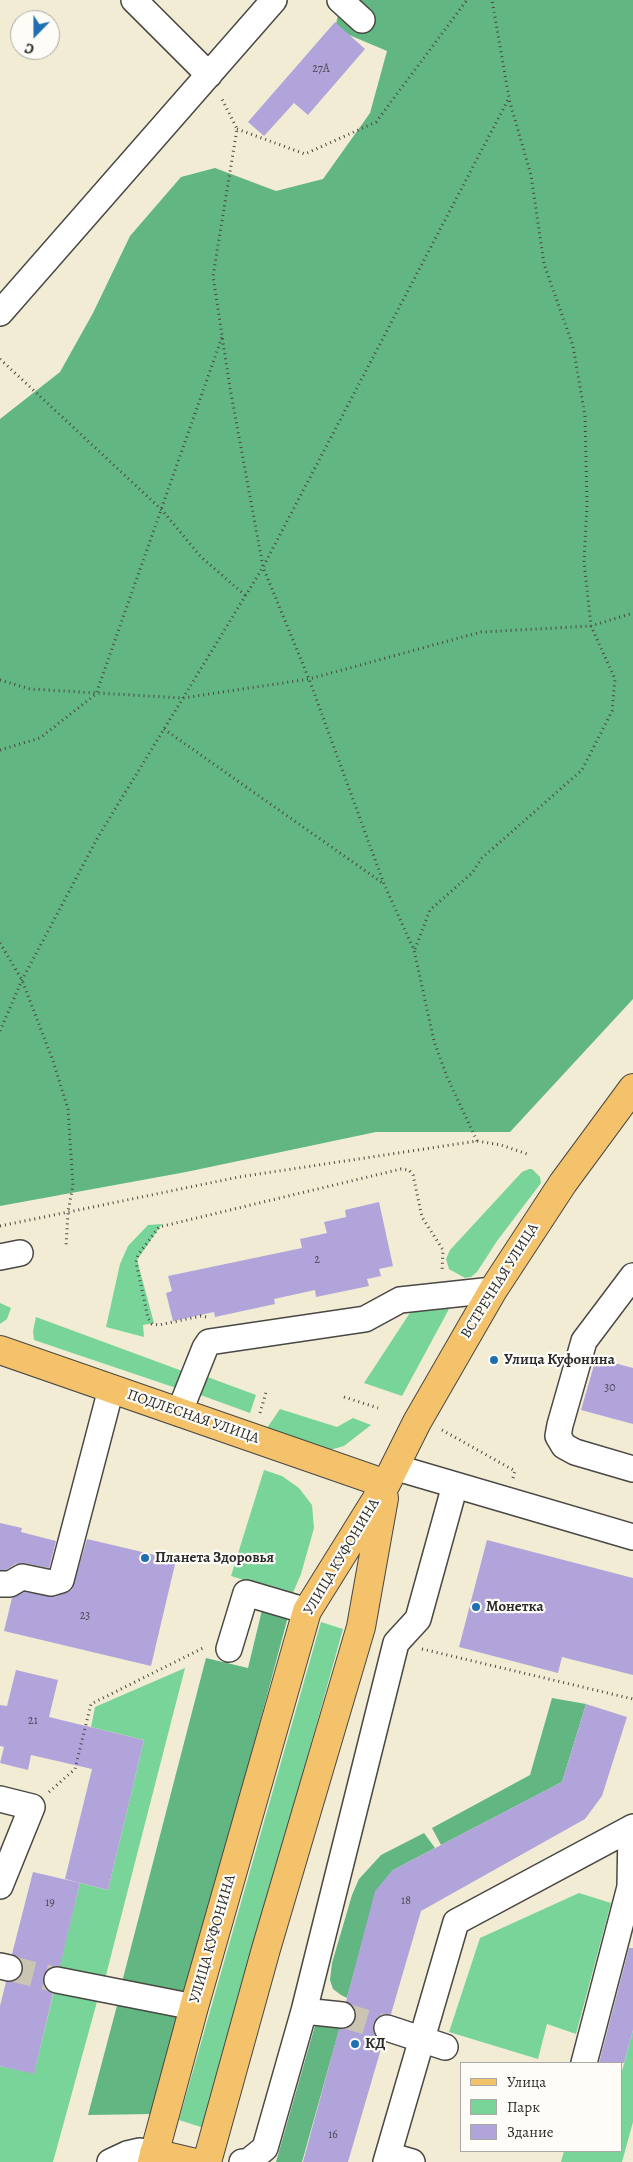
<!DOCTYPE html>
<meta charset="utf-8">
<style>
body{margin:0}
#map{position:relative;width:633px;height:2162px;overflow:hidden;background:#f2ecd5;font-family:Alegreya,serif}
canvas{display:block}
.legend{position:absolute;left:460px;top:2062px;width:162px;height:90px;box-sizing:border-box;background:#fdfcf7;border:1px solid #a9a8a5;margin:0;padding:6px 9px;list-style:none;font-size:15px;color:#2b2b2b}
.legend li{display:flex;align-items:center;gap:10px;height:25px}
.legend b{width:25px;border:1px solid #a9a8a5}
.north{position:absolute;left:10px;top:10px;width:50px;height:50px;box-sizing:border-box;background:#fdfcf7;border:1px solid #a9a8a5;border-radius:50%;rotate:202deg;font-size:14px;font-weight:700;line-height:20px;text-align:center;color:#2b2b2b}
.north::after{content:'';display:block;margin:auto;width:18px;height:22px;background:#1f6fb2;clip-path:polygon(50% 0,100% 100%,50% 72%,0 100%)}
</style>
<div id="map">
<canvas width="633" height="2162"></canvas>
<ul class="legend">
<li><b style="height:6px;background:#f4c26a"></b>Улица</li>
<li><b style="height:14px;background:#79d49a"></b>Парк</li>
<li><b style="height:14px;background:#b1a4da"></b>Здание</li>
</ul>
<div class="north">С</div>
</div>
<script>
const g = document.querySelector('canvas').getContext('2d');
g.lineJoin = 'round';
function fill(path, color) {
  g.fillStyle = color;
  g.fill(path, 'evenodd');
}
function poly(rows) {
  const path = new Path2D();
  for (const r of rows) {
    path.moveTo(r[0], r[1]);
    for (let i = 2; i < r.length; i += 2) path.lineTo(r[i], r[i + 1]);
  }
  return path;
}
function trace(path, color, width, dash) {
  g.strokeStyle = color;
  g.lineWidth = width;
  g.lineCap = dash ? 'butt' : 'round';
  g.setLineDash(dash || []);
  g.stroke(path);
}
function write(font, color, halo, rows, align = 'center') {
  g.font = font + ' Alegreya,serif';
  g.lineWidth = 4.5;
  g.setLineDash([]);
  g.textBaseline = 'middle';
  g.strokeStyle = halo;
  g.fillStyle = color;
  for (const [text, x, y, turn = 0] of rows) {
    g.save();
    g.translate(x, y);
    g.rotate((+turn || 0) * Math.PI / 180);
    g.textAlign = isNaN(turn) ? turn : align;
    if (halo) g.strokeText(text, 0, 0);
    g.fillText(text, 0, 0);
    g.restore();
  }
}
fill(poly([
 [529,1169,532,1169,540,1177,541,1183,497,1241,477,1272,471,1277,465,1278,449,1269,446,1259,450,1250,522,1172],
 [162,1224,137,1260,154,1323,143,1325,144,1337,106,1327,120,1264,128,1246,148,1225],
 [417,1302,449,1309,402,1396,364,1383],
 [0,1303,11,1308,7,1319,0,1324],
 [36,1317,185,1372,179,1389,34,1340,33,1331],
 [202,1375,256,1395,250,1413,195,1393],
 [280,1409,337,1427,353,1418,371,1425,344,1446,323,1452,265,1431],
 [264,1470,282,1476,299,1488,312,1505,314,1528,301,1574,292,1595,231,1576],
 [321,1622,343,1629,204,2128,179,2120],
 [185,1668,105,1979,59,1968,80,1883,108,1890,144,1740,91,1727,95,1707],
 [579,1893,611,1903,576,2034,547,2024,538,2059,449,2032,480,1938],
 [55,1987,98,1998,53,2162,0,2162,0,2066,34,2073],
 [633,2030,633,2122,622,2162,561,2162,564,2151,622,2151,622,2071]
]), '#79d49a');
fill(poly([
 [341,0,633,0,633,999,510,1132,376,1132,186,1172,0,1206,0,419,60,372,93,313,130,236,181,177,215,168,276,191,323,179,370,113,387,51,335,29],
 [263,1606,289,1613,186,1998,122,1982,206,1658,248,1668],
 [552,1698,586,1704,562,1782,441,1845,432,1828,530,1775],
 [424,1833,435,1848,393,1870,376,1891,347,1998,341,1995,333,1989,330,1980,332,1963,352,1895,359,1879,381,1855],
 [119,1998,180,2011,152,2114,88,2115],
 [316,2022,341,2023,302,2162,276,2162]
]), '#62b682');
fill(poly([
 [335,22,365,49,308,115,294,103,264,136,248,122],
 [379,1202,393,1266,379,1269,381,1276,367,1279,369,1286,316,1297,315,1290,274,1299,275,1304,215,1317,214,1312,173,1321,166,1293,172,1291,168,1276,302,1248,300,1239,327,1233,324,1222,346,1217,345,1210],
 [596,1358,633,1368,633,1424,581,1410],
 [0,1523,22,1528,21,1532,56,1541,49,1568,24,1563,15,1564,6,1570,0,1570],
 [87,1539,176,1560,151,1666,4,1631,12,1598,24,1592,55,1597,72,1590],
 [487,1540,633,1578,633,1675,562,1657,558,1673,459,1647],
 [16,1670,58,1680,49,1717,144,1740,108,1890,65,1879,92,1769,31,1755,28,1770,0,1763,4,1747,0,1746,0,1705,7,1706],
 [586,1704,627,1717,602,1796,585,1819,421,1911,391,2014,384,2014,378,2017,373,2024,373,2030,376,2037,383,2042,348,2162,303,2162,339,2029,348,2028,354,2023,356,2017,355,2009,346,2002,375,1891,393,1870,562,1782],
 [33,1872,80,1883,60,1966,52,1967,47,1970,43,1977,44,1985,47,1990,53,1994,34,2074,0,2066,0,2006,6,1982,14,1982,19,1978,23,1972,22,1963,18,1957,12,1954],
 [629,1948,633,1948,633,2030,624,2063,599,2063]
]), '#b1a4da');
trace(poly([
 [9,1968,57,1980],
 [342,2015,387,2028]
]), '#cac5b3', 25, [25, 12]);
const minor = poly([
 [134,0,209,75],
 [340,0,362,20],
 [0,313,274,0],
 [0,1257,20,1253],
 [633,1276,584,1341,560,1425,558,1436,564,1446,575,1452,633,1469],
 [179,1413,205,1348,209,1342,365,1319,400,1300,493,1290],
 [394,1467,633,1537],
 [0,1584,10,1584,22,1577,51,1583,61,1580,111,1389],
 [229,1649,246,1593,307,1611],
 [0,1799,32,1807,0,1886],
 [0,1966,9,1968],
 [57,1980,194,2007],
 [304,2011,396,1643,418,1619,455,1485],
 [387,2028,445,2047],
 [584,2063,630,1887,631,1828],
 [388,2155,412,2162],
 [110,2162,127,2154,140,2151,154,2153],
 [242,2162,249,2161,265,2148,304,2011,342,2015],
 [386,2162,456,1922,633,1827]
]);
const major = poly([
 [0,1350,386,1484],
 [154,2153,192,2162],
 [152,2162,194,2007,307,1611,386,1484,417,1422,493,1290,563,1183,633,1088],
 [207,2162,266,1949,361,1627,384,1498]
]);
trace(minor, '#494844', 28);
trace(major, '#494844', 30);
trace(poly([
 [237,129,305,154,376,122,467,0],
 [0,359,162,510,201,557,246,596],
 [0,680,30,689,183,698,309,679,481,632,591,626,633,613],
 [164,729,384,884],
 [0,750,40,738,96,694,222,337],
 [0,943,22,980,53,1061,68,1109,73,1185,68,1212,66,1247],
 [415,949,430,910,472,873,482,858,582,770,612,711,615,679,591,626,584,562,587,505,585,416,573,346,544,264,531,175,509,99],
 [0,1031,22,980,98,837,263,567,230,388,213,276,237,129,221,97],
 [477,1141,447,1077,434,1041,414,950,384,884,309,679,263,567,509,98,492,0],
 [0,1226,239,1177,477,1141,501,1145,530,1155],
 [206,1317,201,1316,159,1325,152,1324,148,1318,136,1262,138,1255,159,1227,401,1169,409,1170,413,1175,422,1217,443,1250,442,1271],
 [344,1397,378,1408],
 [260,1413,267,1389],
 [442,1430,515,1471,513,1478],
 [422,1649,633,1699],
 [49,1792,75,1769,91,1704,203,1648]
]), '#494844', 3, [1, 4]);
trace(minor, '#fff', 25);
trace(major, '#f4c26a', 28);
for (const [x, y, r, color] of [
 [494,1360,5,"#1f6fb2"],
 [145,1558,5,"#1f6fb2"],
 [476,1607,5,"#1f6fb2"],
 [355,2044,5,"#1f6fb2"]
]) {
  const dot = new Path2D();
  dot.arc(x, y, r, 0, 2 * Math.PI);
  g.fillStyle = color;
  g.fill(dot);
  trace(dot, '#fdfcf7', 2);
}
write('12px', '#4c4957', null, [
 ["27А",321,69],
 ["2",317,1260],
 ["30",610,1388],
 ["23",85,1616],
 ["21",33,1721],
 ["18",406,1901],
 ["19",50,1903],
 ["16",333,2135]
]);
write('15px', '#2b2b2b', '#fdfcf7', [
 ["ВСТРЕЧНАЯ УЛИЦА",500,1281,-58],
 ["ПОДЛЕСНАЯ УЛИЦА",193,1417,19],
 ["УЛИЦА КУФОНИНА",342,1557,-59],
 ["УЛИЦА КУФОНИНА",213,1939,-74]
]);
write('bold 15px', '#2b2b2b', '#fdfcf7', [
 ["Улица Куфонина",504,1360],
 ["Планета Здоровья",155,1558],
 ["Монетка",486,1607],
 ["КД",365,2044]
], 'left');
</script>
